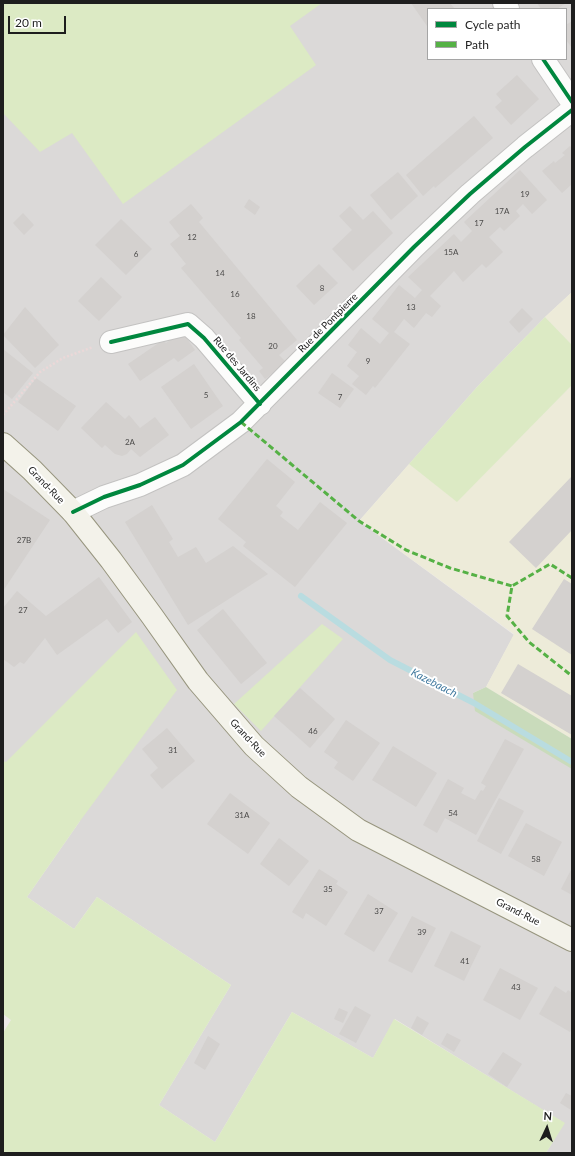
<!DOCTYPE html>
<style>
body{margin:0}
#map{position:relative;width:575px;height:1156px;overflow:hidden;background:#ece9e6;font-family:Lato,sans-serif}
canvas{display:block}
.frame{position:absolute;inset:0;border:4px solid #1e1e1e;pointer-events:none}
.legend{position:absolute;left:427px;top:8px;width:140px;height:52px;box-sizing:border-box;background:#fff;border:1px solid #a5a5a5;margin:0;padding:5px 7px;list-style:none;font-size:12px;color:#1e1e1e}
.legend li{display:flex;align-items:center;gap:8px;height:20px}
.legend b{width:20px;border:1px solid #a5a5a5}
.north{position:absolute;left:527px;top:1108px;width:40px;height:40px;-webkit-text-stroke:3px #fff;paint-order:stroke;rotate:4deg;font-size:11px;font-weight:700;line-height:16px;text-align:center;color:#1e1e1e}
.north::after{content:'';display:block;margin:auto;width:14px;height:18px;background:#1e1e1e;clip-path:polygon(50% 0,100% 100%,50% 72%,0 100%)}
.scale{position:absolute;left:8px;top:16px;width:58px;height:18px;box-sizing:border-box;border:2px solid #1e1e1e;border-top:0;padding-left:5px;font-size:12px;line-height:14px;white-space:nowrap;color:#1e1e1e;-webkit-text-stroke:3px #fff;paint-order:stroke}
</style>
<div id="map">
<canvas width="575" height="1156"></canvas>
<div class="frame"></div>
<ul class="legend">
<li><b style="height:5px;background:#00873e"></b>Cycle path</li>
<li><b style="height:5px;background:#55b145"></b>Path</li>
</ul>
<div class="north">N</div>
<div class="scale">20 m</div>
</div>
<script>
const g = document.querySelector('canvas').getContext('2d');
g.lineJoin = 'round';
function fill(path, color) {
  g.fillStyle = color;
  g.fill(path, 'evenodd');
}
function poly(rows) {
  const path = new Path2D();
  for (const r of rows) {
    path.moveTo(r[0], r[1]);
    for (let i = 2; i < r.length; i += 2) path.lineTo(r[i], r[i + 1]);
  }
  return path;
}
function trace(path, color, width, dash) {
  g.strokeStyle = color;
  g.lineWidth = width;
  g.lineCap = dash ? 'butt' : 'round';
  g.setLineDash(dash || []);
  g.stroke(path);
}
function write(font, color, halo, rows, align = 'center') {
  g.font = font + ' Lato,sans-serif';
  g.lineWidth = 4;
  g.setLineDash([]);
  g.textBaseline = 'middle';
  g.strokeStyle = halo;
  g.fillStyle = color;
  for (const [text, x, y, turn = 0] of rows) {
    g.save();
    g.translate(x, y);
    g.rotate((+turn || 0) * Math.PI / 180);
    g.textAlign = isNaN(turn) ? turn : align;
    if (halo) g.strokeText(text, 0, 0);
    g.fillText(text, 0, 0);
    g.restore();
  }
}
fill(poly([
 [3,3,572,3,572,292,545,317,477,387,359,521,514,635,486,687,473,693,572,762,572,1153,546,1153,564,1123,395,1019,373,1058,292,1012,215,1142,159,1105,231,985,97,897,74,929,27,897,80,821,3,761],
 [428,9,566,9,566,59,428,59]
]), '#dbd9d8');
fill(poly([
 [572,292,572,345,545,317],
 [572,385,572,739,486,687,514,634,359,521,409,464,457,501]
]), '#edebd9');
fill(poly([
 [3,3,322,3,290,26,316,65,123,204,72,133,40,152,3,113],
 [545,317,572,345,572,385,457,502,409,464,477,387],
 [322,624,343,639,261,731,234,704],
 [136,632,177,690,80,821,27,897,74,929,97,897,231,985,159,1105,215,1142,292,1012,373,1058,394,1019,565,1123,546,1153,3,1153,3,1033,11,1020,3,1014,3,761,6,762]
]), '#dceac4');
fill(poly([
 [486,687,572,739,572,769,475,711,473,693]
]), '#c9dbbb');
trace(poly([
 [301,596,390,660,474,703,572,762]
]), '#b9dce0', 6);
fill(poly([
 [411,3,450,3,454,8,453,9,428,9,428,26,427,26],
 [537,3,566,3,557,9,541,9],
 [572,21,572,48,566,40,566,25],
 [517,75,539,99,511,125,495,107,502,101,496,94],
 [474,116,493,138,435,188,434,186,423,196,406,175],
 [570,146,572,148,572,184,562,193,542,171,554,161,555,163,565,155,562,153],
 [520,170,547,200,532,214,523,204,516,211,520,216,504,231,500,227,489,237,503,252,486,268,482,264,463,282,454,271,430,296,441,306,432,317,426,313,414,328,404,319,394,332,410,344,375,388,373,386,366,395,352,384,359,376,347,366,357,352,348,345,361,328,380,344,389,333,372,319,384,304,399,285,415,298,422,290,408,277,454,234,461,242,472,231,464,222],
 [398,172,418,196,391,220,370,195],
 [249,199,260,207,255,215,244,207],
 [191,204,203,218,199,222,297,340,279,355,286,362,265,379,259,371,263,368,239,340,241,338,181,268,186,264,170,244,180,236,169,222],
 [350,206,363,220,373,211,393,233,353,271,332,249,352,230,339,216],
 [23,213,34,225,24,235,13,223],
 [121,219,152,249,126,275,95,245],
 [319,264,338,283,314,305,296,286],
 [101,277,122,297,99,321,78,301],
 [25,307,59,345,35,368,3,335],
 [522,308,533,319,519,333,509,322],
 [182,332,195,350,178,362,174,358,140,381,128,364,163,340,166,343],
 [3,349,33,373,12,399,3,392],
 [194,364,223,406,191,429,161,387],
 [332,373,354,389,340,408,318,393],
 [36,378,76,406,58,431,18,402],
 [106,402,125,419,129,415,140,428,155,417,169,435,140,457,131,449,127,454,122,456,115,454,105,445,102,448,81,428],
 [267,459,295,482,276,506,283,512,280,516,298,530,320,502,347,523,295,587,243,546,246,542,218,519],
 [572,476,572,530,536,568,509,542],
 [3,489,50,520,3,591],
 [152,505,173,539,169,542,178,557,196,547,206,563,233,546,268,574,188,625,125,522],
 [99,577,132,622,118,633,107,619,57,655,45,638,24,664,20,662,14,667,3,659,3,608,17,591,46,616],
 [564,579,572,584,572,655,532,629],
 [223,609,267,663,241,684,197,630],
 [518,664,572,696,572,735,501,693],
 [300,688,335,719,310,748,274,716],
 [346,720,380,743,353,781,334,768,338,762,324,752],
 [167,728,195,761,162,789,150,775,158,768,142,749],
 [505,739,524,749,476,835,445,818,437,833,423,825,448,779,464,788,461,793,475,800,481,790,483,791,486,786,481,783],
 [393,746,437,773,416,807,372,780],
 [230,793,270,823,248,854,207,824],
 [499,798,524,811,501,854,477,841],
 [526,823,562,842,544,876,508,856],
 [279,838,309,861,289,886,260,864],
 [572,868,572,895,561,889],
 [319,869,338,881,336,884,348,892,326,926,306,913,303,919,292,912],
 [368,894,398,913,374,952,344,934],
 [412,916,436,928,412,973,388,961],
 [451,931,481,946,464,981,434,966],
 [500,968,538,988,520,1020,483,1000],
 [555,986,566,993,568,990,572,993,572,1028,570,1032,539,1014],
 [355,1006,371,1015,356,1043,339,1034],
 [339,1008,348,1012,343,1023,334,1019],
 [417,1016,429,1023,422,1035,411,1028],
 [447,1033,461,1040,454,1052,441,1044],
 [208,1036,220,1044,205,1070,194,1063],
 [503,1052,522,1064,507,1087,488,1074],
 [566,1093,572,1096,572,1107,571,1110,560,1103]
]), '#d4d1cf');
const street = poly([
 [504,3,508,9],
 [543,59,572,102],
 [111,342,188,324,204,338,260,404],
 [73,512,104,497,140,485,183,465,241,422,414,247,470,194,525,147,572,110]
]);
const secondary = poly([
 [3,444,32,470,73,512,111,560,152,616,198,681,254,746,299,787,358,830,572,940]
]);
trace(street, '#c3c2c1', 24);
trace(secondary, '#97957e', 24);
trace(poly([
 [3,415,40,372,63,358,93,347]
]), '#ebd8d8', 2.5, [2, 2]);
trace(street, '#fcfcfb', 22);
trace(secondary, '#f3f2ea', 22);
trace(poly([
 [241,422,359,521,406,550,450,568,512,586],
 [572,578,550,564,512,586,507,616,529,642,572,676]
]), '#55b145', 3, [6, 3]);
trace(poly([
 [543,59,572,102],
 [111,342,188,324,204,338,260,404],
 [73,512,104,497,140,485,183,465,241,422,414,247,470,194,525,147,572,110]
]), '#00873e', 4);
write('8px', '#4c4b4a', null, [
 ["19",525,194],
 ["17A",502,211],
 ["17",479,223],
 ["12",192,237],
 ["15A",451,252],
 ["6",136,254],
 ["14",220,273],
 ["8",322,288],
 ["16",235,294],
 ["13",411,307],
 ["18",251,316],
 ["20",273,346],
 ["9",368,361],
 ["5",206,395],
 ["7",340,397],
 ["2A",130,442],
 ["27B",24,540],
 ["27",23,610],
 ["46",313,731],
 ["31",173,750],
 ["54",453,813],
 ["31A",242,815],
 ["58",536,859],
 ["35",328,889],
 ["37",379,911],
 ["39",422,932],
 ["41",465,961],
 ["43",516,987]
]);
write('10px', '#1e1e1e', '#fff', [
 ["Rue de Pontpierre",328,323,-45],
 ["Rue des Jardins",237,364,50],
 ["Grand-Rue",46,485,46],
 ["Grand-Rue",248,738,47],
 ["Grand-Rue",518,912,27]
]);
write('italic 11px', '#427a9f', '#fff', [
 ["Kazebaach",434,683,27]
]);
</script>
